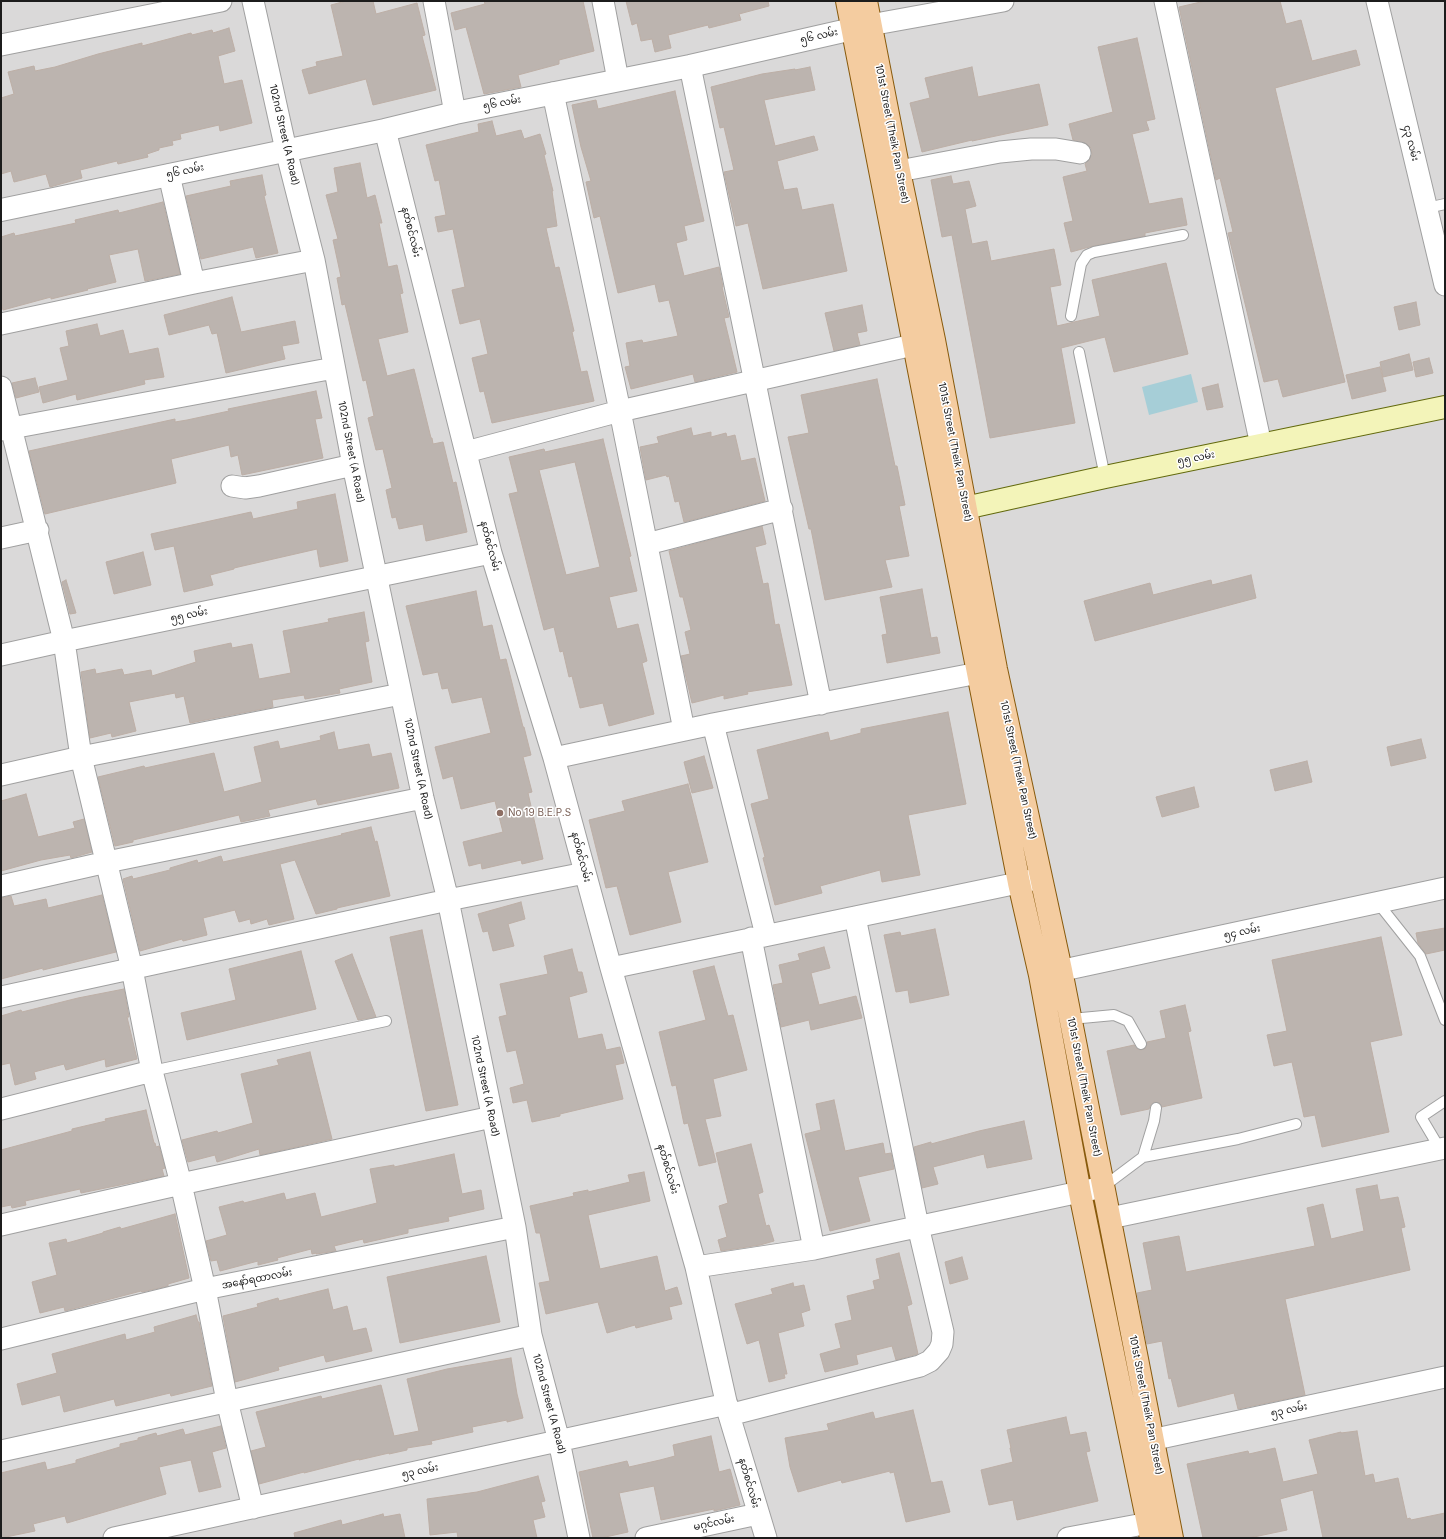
<!DOCTYPE html>
<meta charset="utf-8">
<style>
body{margin:0}
#map{position:relative;width:1446px;height:1539px;overflow:hidden;background:#ece9e2;font-family:Inter,sans-serif}
canvas{display:block}
.frame{position:absolute;inset:0;border:2px solid #1c1c1c;pointer-events:none}
</style>
<div id="map">
<canvas width="1446" height="1539"></canvas>
<div class="frame"></div>
</div>
<script>
const g = document.querySelector('canvas').getContext('2d');
g.lineJoin = 'round';
function fill(path, color) {
  g.fillStyle = color;
  g.fill(path, 'evenodd');
}
function poly(rows) {
  const path = new Path2D();
  for (const r of rows) {
    path.moveTo(r[0], r[1]);
    for (let i = 2; i < r.length; i += 2) path.lineTo(r[i], r[i + 1]);
  }
  return path;
}
function trace(path, color, width, dash) {
  g.strokeStyle = color;
  g.lineWidth = width;
  g.lineCap = dash ? 'butt' : 'round';
  g.setLineDash(dash || []);
  g.stroke(path);
}
function write(font, color, halo, rows, align = 'center') {
  g.font = font + ' Inter,"Noto Sans Myanmar",sans-serif';
  g.lineWidth = 3;
  g.setLineDash([]);
  g.textBaseline = 'middle';
  g.strokeStyle = halo;
  g.fillStyle = color;
  for (const [text, x, y, turn = 0] of rows) {
    g.save();
    g.translate(x, y);
    g.rotate((+turn || 0) * Math.PI / 180);
    g.textAlign = isNaN(turn) ? turn : align;
    if (halo) g.strokeText(text, 0, 0);
    g.fillText(text, 0, 0);
    g.restore();
  }
}
fill(poly([
 [1,1,1445,1,1445,1538,1,1538]
]), '#dad9d9');
fill(poly([
 [1191,374,1198,402,1149,415,1142,387]
]), '#a6ced7');
const building = poly([
 [346,1,373,1,376,14,417,3,425,35,422,36,436,90,373,105,366,79,309,94,302,70,317,66,316,62,343,56,331,5,346,1],
 [484,1,583,1,594,51,559,60,559,64,518,75,521,87,484,94,466,27,455,30,451,13,485,4,484,1],
 [626,1,768,1,769,6,739,14,741,20,709,28,708,25,668,35,671,48,655,52,652,39,641,41,637,23,632,25,626,1],
 [1205,1,1280,1,1286,24,1301,20,1312,61,1356,50,1360,65,1275,88,1345,382,1283,397,1278,379,1264,382,1228,233,1233,232,1220,178,1216,180,1179,7,1205,1],
 [229,28,235,51,218,56,224,84,242,80,252,123,220,131,219,125,180,134,181,139,172,141,173,145,159,148,159,150,147,154,148,157,118,164,117,161,80,170,82,178,50,187,46,174,14,182,11,171,1,174,1,98,14,94,8,72,34,66,35,71,55,67,98,54,142,43,142,46,191,33,192,35,212,30,213,33,229,28],
 [1137,38,1155,119,1146,121,1149,130,1132,134,1149,204,1182,198,1187,225,1145,233,1145,236,1093,246,1071,252,1064,223,1073,221,1063,177,1087,171,1085,164,1089,160,1092,155,1091,148,1087,144,1073,140,1069,124,1113,112,1098,47,1137,38],
 [810,67,815,90,764,100,775,146,814,136,818,150,777,161,784,190,797,188,802,210,833,204,847,271,763,289,748,223,736,226,724,172,734,170,724,127,720,128,711,87,762,74,795,69,795,70,810,67],
 [972,67,978,97,1039,84,1048,125,972,141,972,140,922,152,910,103,930,98,925,78,972,67],
 [675,91,704,221,684,226,687,240,676,243,684,276,719,267,723,287,722,287,729,317,724,318,737,372,695,382,693,374,631,389,625,367,630,366,626,343,642,340,643,343,678,336,669,300,659,302,655,284,618,293,600,216,594,218,586,182,591,181,581,147,572,105,596,100,598,109,675,91],
 [492,121,496,136,521,130,524,139,540,134,546,154,544,155,553,191,552,191,557,226,546,228,555,268,559,267,574,331,572,332,581,372,587,371,594,401,492,423,484,391,480,392,472,358,488,354,480,319,460,324,452,290,465,287,453,229,438,232,435,217,446,215,439,180,435,181,426,145,479,132,478,124,492,121],
 [360,163,367,198,375,195,382,223,379,223,388,267,397,265,403,293,400,294,408,332,378,339,387,376,414,369,431,438,432,438,433,444,443,442,453,483,456,482,467,532,426,541,423,524,399,529,396,517,392,518,386,490,392,488,383,449,376,450,368,418,374,416,366,380,363,381,345,304,342,305,337,278,341,277,333,240,338,239,326,195,338,192,334,168,360,163],
 [262,175,266,195,264,196,278,253,256,258,253,247,201,259,186,196,231,186,230,181,262,175],
 [951,176,953,184,969,181,976,206,965,209,972,244,987,241,991,261,1054,249,1061,285,1050,287,1057,326,1100,316,1092,280,1166,263,1188,354,1114,372,1105,337,1061,348,1075,423,990,438,952,235,942,237,931,180,951,176],
 [163,202,180,274,145,281,138,249,109,255,116,282,87,289,88,290,51,299,51,297,3,310,1,302,1,237,14,233,15,236,76,223,75,220,118,210,119,213,163,202],
 [232,297,241,332,295,321,299,343,282,346,285,359,226,373,217,333,212,334,209,325,169,335,164,315,232,297],
 [1416,302,1420,325,1399,330,1394,307,1416,302],
 [862,305,867,331,857,333,860,345,834,351,825,313,862,305],
 [97,324,100,336,123,330,129,354,158,348,164,377,144,380,145,384,77,400,76,394,43,403,39,387,68,380,60,348,69,346,66,331,97,324],
 [1409,354,1413,370,1383,377,1380,362,1409,354],
 [1429,358,1433,373,1416,377,1413,362,1429,358],
 [1380,367,1386,391,1352,399,1346,375,1380,367],
 [35,378,39,392,16,398,12,383,35,378],
 [877,379,895,466,897,466,905,505,899,506,909,556,885,560,892,587,825,600,811,529,809,529,788,437,809,433,801,395,877,379],
 [1218,384,1223,407,1207,410,1202,388,1218,384],
 [316,391,322,418,315,419,323,458,242,475,238,455,231,457,229,445,171,459,176,483,45,514,29,451,175,419,175,422,187,420,229,411,228,409,316,391],
 [691,428,693,436,711,432,711,437,726,433,727,437,735,435,741,461,755,458,765,501,684,522,679,501,675,502,669,476,667,477,666,475,646,480,640,447,659,443,657,437,691,428],
 [603,439,631,556,629,557,637,591,609,597,617,629,638,624,647,661,642,663,654,714,609,726,603,703,580,708,572,676,569,677,563,651,560,652,554,627,544,630,509,494,518,492,509,457,544,449,545,452,603,439],
 [575,462,600,567,566,575,539,470,575,462],
 [335,494,348,561,320,567,317,549,234,568,234,569,210,575,213,585,184,592,174,546,155,550,151,534,251,512,253,519,298,509,297,502,335,494],
 [762,526,766,544,755,547,763,584,768,583,775,625,779,624,792,685,747,692,748,694,724,699,724,695,692,703,681,656,690,654,685,632,691,630,683,597,680,597,669,551,762,526],
 [143,552,151,585,114,594,106,562,143,552],
 [1251,575,1256,598,1095,641,1084,601,1150,583,1153,595,1211,580,1212,585,1251,575],
 [66,580,76,613,70,614,62,582,66,580],
 [922,589,931,638,937,637,940,653,887,663,882,635,887,634,880,597,922,589],
 [476,591,483,627,492,625,500,660,506,659,523,727,524,727,531,755,523,757,532,792,528,793,543,859,522,864,521,860,482,869,481,863,469,866,463,842,503,832,495,801,461,809,453,776,443,779,435,747,491,733,482,697,452,703,448,688,442,689,438,672,423,675,406,606,476,591],
 [364,612,369,641,365,642,372,682,339,689,340,693,305,699,304,695,272,700,273,707,190,723,184,696,176,698,175,693,129,702,136,731,112,737,111,733,90,738,81,672,95,669,96,674,122,669,124,675,151,670,152,676,196,662,194,651,231,643,232,648,252,644,259,679,291,673,283,631,329,622,328,619,364,612],
 [948,712,966,804,908,815,920,875,882,882,880,870,820,886,822,893,775,905,763,858,765,857,751,804,769,799,757,750,828,732,830,741,861,733,861,729,948,712],
 [334,732,338,750,369,744,372,757,391,753,399,788,318,805,316,799,268,810,270,816,241,822,239,815,133,840,133,842,115,846,98,777,144,766,145,768,214,753,224,792,262,782,254,747,278,741,280,749,321,740,320,736,334,732],
 [1421,739,1426,758,1391,766,1387,747,1421,739],
 [704,756,713,788,692,793,684,762,704,756],
 [1307,761,1312,782,1275,791,1270,770,1307,761],
 [688,784,708,862,668,872,681,922,630,935,617,886,606,888,589,820,625,811,622,801,688,784],
 [1194,787,1199,807,1162,817,1156,797,1194,787],
 [26,794,38,837,75,828,73,822,84,819,92,852,71,858,70,855,41,860,1,871,1,801,26,794],
 [371,827,375,842,377,841,390,896,337,908,337,909,316,914,295,860,280,864,294,919,269,925,267,919,251,924,250,919,239,922,235,910,203,918,207,935,183,941,182,939,140,951,123,879,132,876,133,879,170,870,170,868,197,860,198,863,221,856,223,862,342,835,341,834,371,827],
 [102,895,116,952,43,970,43,968,1,979,1,898,11,896,14,906,46,899,48,908,102,895],
 [521,902,525,919,508,924,514,946,493,951,488,931,483,932,478,914,521,902],
 [1445,928,1445,950,1426,954,1418,943,1416,933,1445,928],
 [935,929,949,995,910,1003,908,990,896,992,884,935,900,932,901,936,935,929],
 [422,930,458,1105,426,1111,390,937,422,930],
 [1381,937,1402,1035,1370,1042,1389,1132,1322,1147,1315,1115,1304,1117,1292,1062,1274,1066,1267,1035,1287,1031,1272,960,1381,937],
 [824,947,830,968,811,973,819,1005,856,996,862,1018,811,1030,809,1020,781,1027,773,985,783,983,779,965,800,960,798,954,824,947],
 [572,949,578,972,582,972,587,992,569,997,578,1039,602,1034,606,1050,620,1047,624,1063,615,1065,623,1099,560,1114,560,1116,532,1122,527,1100,513,1103,510,1088,524,1084,516,1050,507,1052,499,1017,507,1015,500,984,548,974,544,956,572,949],
 [301,951,316,1009,187,1040,181,1013,236,1000,229,969,301,951],
 [352,954,376,1017,358,1020,335,961,352,954],
 [714,966,728,1016,733,1015,747,1070,713,1079,721,1116,705,1119,716,1162,699,1166,688,1123,684,1124,676,1085,672,1086,659,1032,706,1020,693,971,714,966],
 [124,989,129,1017,127,1017,137,1059,106,1067,105,1059,66,1070,64,1064,34,1072,36,1079,15,1085,10,1063,1,1065,1,1016,21,1010,22,1012,78,998,124,989],
 [1185,1005,1191,1031,1188,1032,1202,1098,1162,1107,1160,1103,1154,1102,1151,1104,1149,1109,1121,1115,1107,1051,1134,1045,1137,1049,1141,1050,1146,1048,1147,1042,1166,1038,1160,1011,1185,1005],
 [310,1052,332,1139,260,1155,259,1149,217,1162,215,1155,188,1162,182,1140,217,1131,218,1133,253,1123,241,1074,279,1065,277,1060,310,1052],
 [834,1100,845,1151,883,1143,885,1154,891,1153,894,1169,858,1177,870,1221,830,1231,805,1134,821,1130,816,1104,834,1100],
 [146,1110,154,1143,155,1143,156,1147,159,1146,165,1168,162,1169,164,1176,81,1193,80,1189,62,1193,25,1201,26,1205,12,1208,11,1205,1,1207,1,1150,72,1131,72,1129,106,1121,105,1119,146,1110],
 [1024,1121,1032,1159,987,1168,984,1154,933,1167,938,1184,922,1188,914,1147,931,1142,931,1144,979,1131,1024,1121],
 [751,1144,763,1192,758,1194,766,1226,769,1225,774,1241,760,1245,721,1251,718,1240,727,1237,719,1206,728,1203,716,1153,751,1144],
 [454,1154,462,1194,481,1190,484,1209,448,1217,449,1221,408,1229,408,1233,364,1243,363,1239,334,1246,336,1251,316,1254,316,1253,312,1254,311,1249,277,1258,278,1260,258,1265,258,1261,220,1271,217,1260,211,1261,206,1241,227,1235,219,1207,243,1201,244,1203,284,1193,286,1200,315,1193,321,1217,377,1203,370,1169,394,1165,394,1167,454,1154],
 [644,1172,650,1201,588,1215,600,1269,657,1256,665,1291,677,1287,682,1304,669,1307,672,1319,636,1328,635,1325,607,1333,598,1302,546,1314,539,1283,550,1281,540,1233,536,1233,530,1206,574,1196,573,1193,588,1190,588,1192,630,1182,628,1175,644,1172],
 [1377,1185,1380,1200,1398,1197,1405,1227,1401,1228,1410,1270,1285,1299,1305,1395,1238,1409,1234,1393,1178,1407,1171,1378,1169,1379,1162,1341,1147,1344,1137,1293,1152,1290,1143,1243,1179,1236,1186,1272,1315,1246,1307,1208,1323,1204,1331,1239,1364,1231,1356,1189,1377,1185],
 [175,1214,189,1278,168,1284,168,1286,142,1292,141,1291,65,1311,64,1307,40,1313,32,1282,57,1275,49,1243,66,1239,67,1243,103,1233,103,1232,120,1227,121,1229,175,1214],
 [899,1253,912,1304,907,1306,918,1354,896,1360,892,1346,856,1355,858,1364,825,1372,820,1354,841,1348,835,1324,852,1320,847,1296,875,1289,873,1281,880,1279,876,1259,899,1253],
 [486,1256,500,1322,400,1343,387,1277,486,1256],
 [962,1257,968,1279,950,1284,945,1262,962,1257],
 [793,1283,794,1287,804,1285,810,1310,801,1313,804,1326,778,1333,787,1374,784,1374,785,1378,769,1382,759,1340,747,1344,735,1304,773,1294,771,1289,793,1283],
 [328,1289,333,1310,347,1306,353,1331,366,1328,372,1351,326,1362,324,1355,278,1367,279,1370,235,1382,223,1316,258,1307,257,1304,278,1298,279,1301,328,1289],
 [196,1315,198,1322,199,1322,212,1386,171,1396,170,1393,116,1406,114,1399,64,1412,60,1395,22,1405,17,1384,57,1373,52,1354,125,1334,126,1340,155,1332,154,1327,196,1315],
 [511,1358,517,1394,523,1418,507,1422,507,1420,472,1427,473,1432,431,1441,432,1444,407,1448,407,1450,389,1454,389,1453,359,1460,359,1459,304,1473,304,1472,259,1484,251,1451,266,1447,256,1412,321,1396,322,1399,381,1385,394,1436,419,1431,407,1379,447,1369,511,1358],
 [913,1410,931,1483,942,1481,950,1512,906,1522,894,1472,890,1473,890,1471,842,1483,841,1480,798,1492,790,1467,785,1438,829,1430,827,1424,873,1412,875,1419,913,1410],
 [1066,1417,1070,1435,1086,1432,1090,1451,1086,1452,1098,1501,1017,1520,1013,1500,989,1505,981,1470,1013,1462,1010,1448,1011,1448,1007,1430,1066,1417],
 [221,1426,226,1448,212,1452,221,1487,199,1492,191,1460,159,1467,166,1494,67,1523,65,1516,33,1524,35,1531,1,1538,1,1473,45,1462,47,1470,76,1463,76,1460,120,1447,120,1444,138,1440,138,1438,156,1433,157,1436,183,1429,185,1435,221,1426],
 [1357,1431,1365,1476,1373,1474,1375,1483,1398,1478,1407,1519,1410,1518,1411,1520,1445,1513,1445,1538,1323,1538,1313,1490,1280,1499,1287,1530,1249,1538,1203,1538,1187,1464,1248,1451,1249,1454,1275,1448,1283,1482,1318,1474,1309,1440,1341,1432,1341,1433,1357,1431],
 [711,1436,719,1472,730,1469,740,1505,714,1511,714,1509,661,1520,654,1486,619,1493,628,1532,601,1538,593,1538,579,1472,627,1461,629,1467,660,1460,675,1456,673,1445,711,1436],
 [538,1476,545,1501,541,1502,545,1517,533,1520,537,1538,458,1538,457,1532,430,1535,427,1499,477,1492,538,1476],
 [383,1514,384,1517,400,1514,405,1538,295,1538,294,1533,341,1520,342,1525,383,1514]
]);
fill(building, '#bcb4af');
trace(building, '#bdafa6', 1);
const service = poly([
 [1427,208,1445,204],
 [1071,316,1081,264,1087,255,1094,252,1183,235],
 [1079,352,1105,477],
 [1378,903,1420,956,1445,1020],
 [1071,1019,1114,1015,1128,1021,1141,1044],
 [152,1071,386,1021],
 [1440,1149,1421,1117,1445,1101],
 [1143,1157,1154,1121,1156,1108],
 [1103,1187,1143,1157,1238,1139,1296,1124]
]);
const minor = poly([
 [253,1,286,150,314,260,353,465,423,798,448,900,515,1227,531,1335,559,1441,579,1538],
 [434,1,455,113],
 [603,1,618,80],
 [1165,1,1261,445],
 [1377,1,1445,285],
 [870,25,1003,1],
 [1,45,221,1],
 [690,66,821,704],
 [553,93,620,411,684,730],
 [385,130,491,553,554,758,611,968,696,1267,729,1415,766,1538],
 [899,171,1000,152,1031,149,1056,149,1080,153],
 [169,175,194,283],
 [1,324,194,283,314,260],
 [1,387,64,641,81,757,132,969,152,1071,181,1184,205,1289,227,1401,253,1508],
 [1,430,334,368],
 [466,452,620,411,931,341],
 [232,486,245,488,259,486,353,465],
 [1,538,38,530],
 [647,544,782,509],
 [1,655,64,641,491,553],
 [713,724,766,935],
 [554,758,713,724,994,670],
 [1,775,81,757,401,694],
 [1,886,107,862,423,798],
 [751,938,814,1249],
 [611,968,1037,879],
 [1045,974,1445,888],
 [1,997,448,900,585,873],
 [1,1109,152,1071],
 [1110,1218,1445,1148],
 [1,1225,181,1184,492,1117],
 [696,1267,814,1249,1103,1187],
 [1,1339,205,1289,515,1227],
 [729,1415,920,1366,930,1361,939,1351,942,1344,943,1332,918,1226,855,917],
 [1137,1443,1445,1377],
 [1,1451,531,1335],
 [114,1538,727,1404],
 [646,1538,758,1514],
 [1068,1538,1165,1520]
]);
const tertiary = poly([
 [1,210,385,130,455,113,690,66,870,25]
]);
const secondary = poly([
 [947,512,1105,477,1445,407]
]);
const primary = poly([
 [847,1,1019,883,1040,975,1080,1193,1151,1538],
 [866,1,899,171,934,340,996,669,1061,970,1172,1538]
]);
trace(service, '#a0a0a0', 12);
trace(minor, '#a0a0a0', 23);
trace(tertiary, '#a0a0a0', 24);
trace(secondary, '#62690d', 24);
trace(primary, '#885a0c', 24);
trace(service, '#fff', 10);
trace(minor, '#fff', 21);
trace(tertiary, '#fff', 22);
trace(secondary, '#f3f4b9', 22);
trace(primary, '#f4cca0', 22);
for (const [x, y, r, color] of [
 [500,813,4,"#8d6e63"]
]) {
  const dot = new Path2D();
  dot.arc(x, y, r, 0, 2 * Math.PI);
  g.fillStyle = color;
  g.fill(dot);
  trace(dot, '#fff', 1.5);
}
write('10px', '#1c1c1c', '#fff', [
 ["၅၆ လမ်း",819,36,-13],
 ["၅၆ လမ်း",502,103,-11],
 ["101st Street (Theik Pan Street)",892,134,79],
 ["102nd Street (A Road)",284,135,77],
 ["၄၃ လမ်း",1411,143,76],
 ["၅၆ လမ်း",185,171,-12],
 ["နတ်စင်လမ်း",411,232,76],
 ["102nd Street (A Road)",351,452,79],
 ["101st Street (Theik Pan Street)",955,452,79],
 ["၅၅ လမ်း",1196,458,-11],
 ["နတ်စင်လမ်း",490,546,75],
 ["၅၅ လမ်း",189,615,-12],
 ["102nd Street (A Road)",418,769,78],
 ["101st Street (Theik Pan Street)",1018,770,78],
 ["နတ်စင်လမ်း",581,857,75],
 ["၅၄ လမ်း",1242,932,-12],
 ["102nd Street (A Road)",485,1086,78],
 ["101st Street (Theik Pan Street)",1084,1087,79],
 ["နတ်စင်လမ်း",668,1169,74],
 ["အနော်ရထာလမ်း",257,1279,-11],
 ["102nd Street (A Road)",549,1404,75],
 ["101st Street (Theik Pan Street)",1146,1405,79],
 ["၅၃ လမ်း",1289,1410,-12],
 ["၅၃ လမ်း",420,1471,-12],
 ["နတ်စင်လမ်း",749,1483,74],
 ["မဂ္ဂင်လမ်း",714,1523,-12]
]);
write('10px', '#785e54', '#fff', [
 ["No 19 B.E.P.S",508,813]
], 'left');
</script>
